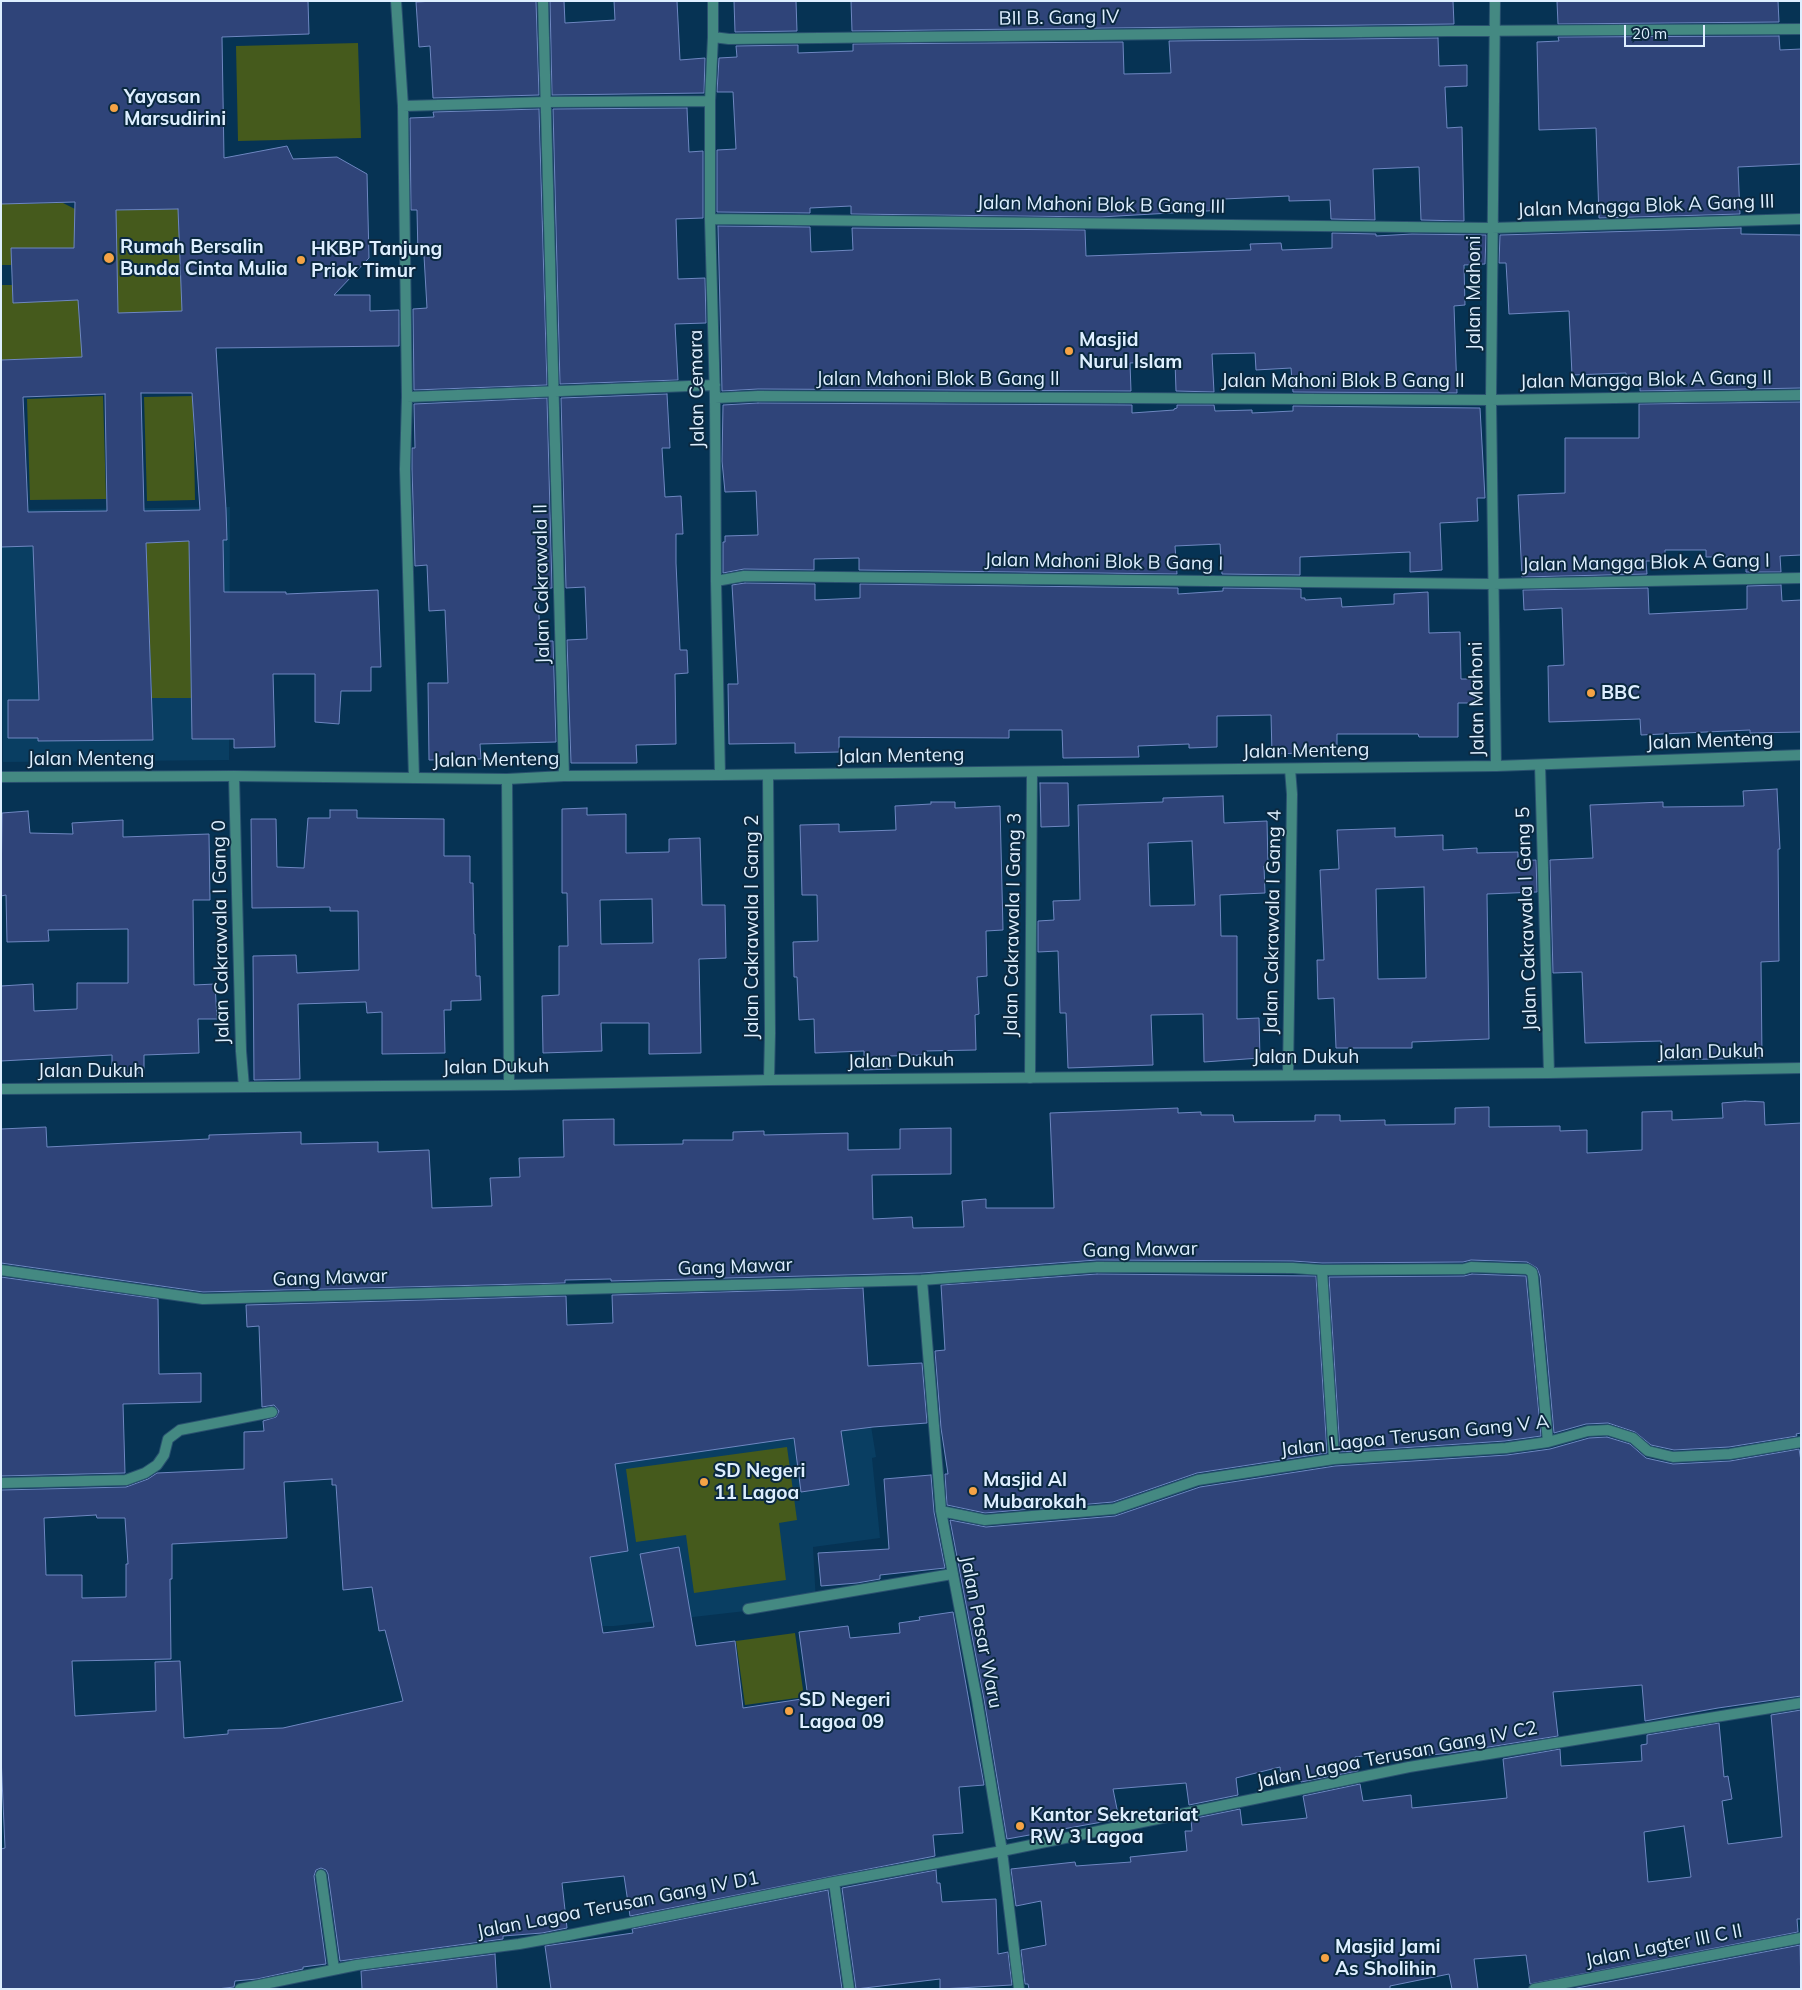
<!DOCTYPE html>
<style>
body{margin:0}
#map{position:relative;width:1802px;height:1990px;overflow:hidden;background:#063354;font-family:Mulish,sans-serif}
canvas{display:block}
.frame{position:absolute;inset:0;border:2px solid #deefff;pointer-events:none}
.scale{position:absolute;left:1624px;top:25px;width:81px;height:22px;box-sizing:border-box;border:2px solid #deefff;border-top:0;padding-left:6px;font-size:15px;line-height:18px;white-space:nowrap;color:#deefff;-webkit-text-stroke:4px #0b2940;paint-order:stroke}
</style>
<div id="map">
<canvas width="1802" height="1990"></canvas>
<div class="frame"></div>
<div class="scale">20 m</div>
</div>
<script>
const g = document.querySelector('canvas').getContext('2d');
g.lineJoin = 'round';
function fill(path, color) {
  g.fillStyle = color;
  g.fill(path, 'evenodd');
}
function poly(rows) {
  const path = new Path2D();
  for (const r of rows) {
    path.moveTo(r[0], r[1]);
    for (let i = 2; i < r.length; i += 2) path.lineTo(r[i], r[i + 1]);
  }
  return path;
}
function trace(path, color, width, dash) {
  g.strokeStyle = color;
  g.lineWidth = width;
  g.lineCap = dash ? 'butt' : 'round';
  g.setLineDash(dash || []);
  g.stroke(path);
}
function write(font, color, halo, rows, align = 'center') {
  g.font = font + ' Mulish,sans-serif';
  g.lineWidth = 4;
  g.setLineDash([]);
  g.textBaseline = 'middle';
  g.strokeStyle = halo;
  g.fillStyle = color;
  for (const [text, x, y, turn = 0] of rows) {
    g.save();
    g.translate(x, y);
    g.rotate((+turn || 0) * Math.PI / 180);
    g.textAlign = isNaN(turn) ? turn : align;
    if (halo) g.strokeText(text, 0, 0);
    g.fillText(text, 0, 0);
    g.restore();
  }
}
fill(poly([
 [230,507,229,760,3,762,1,510],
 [862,1370,876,1457,872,1458,880,1538,813,1547,816,1603,614,1626,601,1626,541,1449]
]), '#093e62');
fill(poly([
 [358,43,361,138,238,141,236,46],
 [63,203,79,211,178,209,184,352,118,313,116,225,75,226,74,248,11,249,11,265,1,265,1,204],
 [1,285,12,285,13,302,78,300,105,356,1,360],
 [103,396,106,499,30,500,27,399],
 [193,396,195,500,147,501,144,397],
 [189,541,191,698,152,698,146,543],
 [787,1447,797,1520,779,1523,786,1580,694,1593,686,1535,636,1542,626,1469],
 [795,1633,804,1697,745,1705,736,1641]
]), '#455a1c');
const building = poly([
 [1,1,308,1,309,34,222,37,224,158,287,146,293,159,337,157,367,174,369,258,334,295,370,295,370,311,399,310,399,346,216,348,226,509,227,540,223,540,224,592,286,592,286,594,378,590,381,667,371,667,371,691,341,691,339,724,315,722,315,674,273,674,275,747,234,748,234,739,192,739,189,541,146,543,153,740,38,741,38,738,8,738,8,700,39,700,33,546,1,547,1,360,82,357,78,300,13,303,11,248,74,248,75,202,1,204,1,1],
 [178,209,182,311,118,313,116,210,178,209],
 [141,393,192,393,200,510,144,511,141,393],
 [105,394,107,511,28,512,23,397,105,394],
 [435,1,536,1,539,95,433,98,430,46,419,47,416,2,435,1],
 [550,1,564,1,565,23,615,20,614,1,677,1,680,60,705,58,704,93,552,95,550,1],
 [734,1,796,1,797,31,735,32,734,1],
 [851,1,1453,1,1454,24,852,31,851,1],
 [1557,1,1778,1,1779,22,1558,24,1557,1],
 [1779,36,1780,50,1801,49,1801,164,1738,167,1740,214,1599,218,1596,128,1539,130,1537,42,1559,41,1558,37,1779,36],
 [1438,38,1439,66,1467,65,1467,86,1445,87,1447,128,1462,127,1464,221,1421,220,1419,167,1373,169,1375,220,1331,219,1330,200,1289,201,1289,196,1224,199,1224,210,1100,217,851,214,851,206,810,208,810,213,717,212,717,150,736,149,733,92,717,92,719,58,737,57,736,46,798,45,798,53,853,51,853,44,1123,42,1124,74,1171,73,1169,41,1438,38],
 [687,108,689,152,703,151,703,218,676,219,678,279,705,278,706,323,675,324,678,380,560,384,553,109,687,108],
 [539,109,547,385,414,390,413,309,427,308,424,256,418,256,417,210,411,210,410,118,434,117,433,112,539,109],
 [718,226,810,227,811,252,853,250,852,228,1085,230,1086,256,1251,250,1250,244,1281,243,1282,250,1332,248,1332,233,1376,234,1376,236,1412,234,1486,235,1485,264,1464,265,1465,305,1454,306,1457,393,1293,392,1291,368,1256,370,1255,353,1212,354,1214,392,1176,391,1175,361,1130,363,1131,391,758,389,722,391,718,226],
 [1741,228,1741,234,1801,235,1801,388,1640,391,1640,386,1626,386,1626,373,1572,375,1569,311,1509,314,1506,263,1499,263,1500,235,1741,228],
 [667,394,670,448,662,448,665,497,681,496,683,534,676,534,676,563,680,650,687,650,688,673,675,674,676,744,636,745,637,763,571,763,567,640,587,639,585,587,566,588,561,398,667,394],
 [547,398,552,588,538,589,540,641,553,641,556,742,480,744,481,759,429,760,428,683,448,683,445,610,429,611,427,565,415,566,412,469,412,448,415,448,414,404,547,398],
 [1801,402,1801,555,1780,556,1781,572,1746,572,1746,557,1706,557,1706,550,1665,550,1665,561,1646,561,1647,574,1522,577,1518,495,1565,493,1565,438,1639,438,1639,404,1801,402],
 [758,403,1132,405,1132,413,1174,410,1174,409,1177,408,1177,405,1214,405,1215,411,1252,410,1252,413,1293,411,1293,406,1480,408,1485,498,1477,498,1478,521,1440,523,1442,570,1410,572,1410,552,1300,557,1300,575,1222,574,1220,544,1175,546,1177,574,859,570,859,558,814,559,814,570,744,569,723,573,723,542,725,542,725,536,758,535,756,491,725,492,722,461,723,405,758,403],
 [745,583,815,584,815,600,860,598,860,584,1178,588,1178,594,1223,591,1223,588,1301,589,1301,598,1305,598,1305,600,1341,598,1342,607,1394,604,1394,594,1428,592,1429,633,1460,632,1461,679,1475,679,1475,703,1458,703,1458,737,1419,737,1418,734,1337,734,1337,752,1272,754,1271,715,1217,716,1217,747,1189,748,1189,744,1138,746,1139,757,1063,758,1062,730,1009,730,1009,738,839,737,839,752,795,753,795,743,729,744,728,684,738,684,732,585,745,583],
 [1781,585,1782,601,1801,600,1801,732,1750,733,1750,730,1641,735,1640,719,1549,722,1548,666,1564,665,1562,608,1524,610,1523,590,1648,588,1649,614,1747,609,1747,586,1781,585],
 [1040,783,1068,783,1069,826,1041,827,1040,783],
 [1777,789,1780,849,1778,849,1779,961,1761,962,1762,1058,1662,1060,1661,1041,1585,1043,1582,972,1553,973,1550,860,1593,858,1590,805,1663,802,1663,807,1744,806,1743,791,1777,789],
 [1223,796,1224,823,1267,821,1268,866,1264,866,1265,893,1220,895,1221,936,1237,936,1237,1019,1259,1018,1260,1058,1204,1062,1203,1014,1151,1015,1153,1065,1068,1068,1066,1013,1060,1013,1058,951,1038,952,1038,921,1054,920,1053,901,1080,900,1078,805,1163,802,1163,798,1223,796],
 [1192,841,1195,905,1150,906,1148,843,1192,841],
 [931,802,955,802,955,808,1000,806,1003,930,986,931,987,976,977,977,979,1014,975,1015,976,1050,924,1051,924,1055,890,1056,891,1069,864,1070,864,1051,815,1053,814,1019,799,1020,797,977,794,977,793,942,818,941,817,895,802,895,800,825,839,824,839,832,896,830,895,806,931,804,931,802],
 [587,808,587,815,626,814,626,853,669,852,669,839,700,838,702,905,725,905,726,958,699,959,701,1053,649,1054,649,1023,601,1023,602,1051,543,1053,542,996,559,995,559,946,568,946,567,893,562,893,562,809,587,808],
 [652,899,653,943,601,944,600,900,652,899],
 [330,810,357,810,357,818,444,819,444,856,470,856,470,883,473,883,474,934,475,934,476,976,480,976,481,1000,451,1001,451,1010,444,1010,445,1053,382,1054,382,1012,367,1013,366,1002,298,1004,300,1079,254,1080,253,956,296,955,297,973,359,970,358,911,330,911,330,907,252,908,251,819,276,819,277,867,304,868,308,818,330,818,330,810],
 [28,811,30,833,73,834,72,823,123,820,123,837,209,834,210,900,193,900,194,985,215,984,217,1019,198,1019,199,1053,144,1055,144,1073,112,1073,112,1055,1,1061,1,986,33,984,34,1011,77,1009,77,983,128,983,128,929,48,930,49,941,7,942,6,895,1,896,2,813,28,811],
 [1395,828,1395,837,1443,835,1443,850,1477,848,1477,853,1518,852,1518,861,1536,860,1537,892,1487,894,1489,1039,1412,1042,1412,1048,1336,1048,1334,998,1318,999,1317,960,1324,960,1320,870,1339,869,1337,830,1395,828],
 [1424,887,1426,978,1378,979,1376,889,1424,887],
 [1745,1101,1764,1102,1765,1125,1801,1123,1801,1433,1796,1434,1797,1436,1729,1447,1674,1450,1651,1445,1635,1432,1608,1423,1586,1424,1554,1433,1540,1276,1537,1268,1527,1262,1471,1260,1463,1262,1322,1263,1293,1261,1097,1260,922,1273,611,1281,611,1279,565,1280,565,1283,203,1292,1,1263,1,1129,46,1127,47,1147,209,1139,209,1135,301,1132,301,1144,378,1142,378,1152,429,1150,432,1208,492,1206,490,1178,520,1177,519,1158,564,1157,563,1120,614,1119,614,1145,683,1144,683,1140,733,1140,733,1132,764,1131,764,1135,848,1133,848,1150,900,1149,900,1129,951,1128,951,1174,872,1175,873,1219,912,1217,913,1228,964,1227,962,1201,986,1199,986,1208,1054,1208,1050,1113,1178,1108,1178,1113,1201,1112,1201,1115,1233,1115,1234,1122,1315,1121,1315,1115,1340,1115,1340,1121,1385,1120,1385,1125,1455,1124,1455,1108,1489,1107,1489,1127,1560,1126,1560,1131,1587,1130,1587,1153,1642,1150,1642,1112,1672,1111,1672,1120,1723,1118,1722,1103,1745,1101],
 [1097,1274,1316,1276,1327,1453,1197,1473,1113,1502,985,1513,947,1505,945,1474,948,1474,941,1428,935,1351,945,1350,941,1285,1097,1274],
 [1472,1274,1526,1276,1541,1436,1505,1441,1340,1452,1329,1277,1464,1276,1472,1274],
 [1,1277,158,1299,159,1374,201,1373,201,1402,123,1404,125,1473,1,1476,1,1277],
 [863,1288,868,1366,922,1363,927,1423,873,1427,841,1431,849,1485,801,1492,794,1438,615,1464,628,1551,590,1557,603,1633,654,1627,640,1554,679,1547,696,1646,735,1641,743,1708,808,1698,799,1632,848,1626,850,1638,900,1633,899,1623,920,1620,919,1617,953,1612,984,1785,959,1787,963,1833,933,1835,935,1856,630,1916,624,1876,562,1883,567,1928,542,1933,503,1936,503,1939,340,1961,328,1874,326,1870,321,1868,316,1870,314,1876,326,1964,303,1967,303,1969,257,1979,235,1981,234,1987,217,1989,1,1989,1,1849,5,1848,1,1756,1,1490,126,1487,148,1479,157,1473,244,1469,244,1432,264,1431,263,1421,276,1417,279,1411,274,1405,262,1407,259,1326,247,1327,246,1305,566,1296,567,1325,613,1323,612,1295,863,1288],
 [332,1479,332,1485,336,1485,343,1590,372,1587,379,1631,385,1630,403,1701,283,1728,228,1730,228,1734,184,1738,180,1661,155,1662,156,1711,75,1716,72,1661,171,1659,170,1579,172,1579,172,1544,287,1538,284,1482,332,1479],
 [96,1515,97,1518,125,1518,128,1564,126,1564,126,1597,82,1598,82,1575,46,1575,44,1518,96,1515],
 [1607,1437,1630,1444,1646,1458,1673,1464,1730,1461,1799,1449,1801,1461,1801,1696,1718,1708,1645,1721,1642,1685,1553,1692,1558,1736,1451,1753,1400,1758,1399,1752,1355,1757,1358,1771,1301,1782,1300,1776,1281,1778,1280,1767,1236,1778,1238,1795,1189,1805,1186,1783,1113,1789,1119,1819,1007,1839,984,1699,950,1520,986,1527,1115,1516,1200,1487,1335,1466,1507,1455,1550,1449,1589,1438,1607,1437],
 [931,1475,934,1512,945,1568,880,1575,880,1579,857,1583,821,1586,818,1553,889,1549,884,1479,931,1475],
 [1801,1710,1801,1919,1797,1919,1798,1932,1530,1984,1526,1955,1474,1959,1478,1989,1452,1989,1449,1974,1390,1986,1390,1989,1029,1989,1028,1984,1025,1984,1021,1950,1046,1945,1041,1901,1016,1906,1011,1869,1075,1862,1076,1866,1131,1862,1130,1857,1187,1851,1185,1831,1192,1831,1191,1819,1240,1809,1242,1825,1307,1818,1303,1796,1360,1784,1363,1801,1411,1795,1412,1808,1507,1798,1503,1759,1560,1749,1561,1766,1642,1761,1641,1745,1647,1744,1647,1735,1719,1723,1724,1777,1728,1776,1732,1799,1722,1801,1728,1844,1782,1837,1771,1715,1801,1710],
 [1684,1826,1691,1877,1648,1882,1644,1832,1684,1826],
 [936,1870,937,1883,940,1883,942,1902,996,1899,998,1954,1008,1952,1012,1985,940,1989,940,1979,856,1989,842,1888,936,1870],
 [828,1890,842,1989,551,1989,545,1946,633,1933,632,1929,828,1890],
 [1800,1945,1801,1989,1572,1989,1800,1945],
 [495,1954,497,1989,362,1989,361,1971,495,1954]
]);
fill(building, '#2f4479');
trace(building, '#6e87c1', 1);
const service = poly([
 [1,1483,126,1480,145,1473,157,1465,164,1455,168,1439,180,1430,272,1412]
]);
const minor = poly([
 [396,1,403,106,407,397,405,469,414,778],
 [543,1,564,776],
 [713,1,713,37,710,101,710,219,715,398,716,581,720,775],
 [1495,1,1491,400,1496,766],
 [713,37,729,39,1449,31,1801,29],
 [403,106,546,102,710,101],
 [710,219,1492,228,1801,219],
 [407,397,715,385],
 [715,398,758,396,1491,400,1801,395],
 [716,581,744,576,1493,584,1801,578],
 [1540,765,1549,1073],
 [768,775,770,1033,769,1080],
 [234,776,241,1051,244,1087],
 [507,779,509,1085],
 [1288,1075,1292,794,1290,769],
 [1030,1078,1032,772],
 [1,1270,203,1299,922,1280,1097,1267,1293,1268,1322,1270,1464,1269,1471,1267,1527,1269,1532,1272,1533,1277,1548,1442],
 [1322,1270,1334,1459],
 [922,1280,941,1511,977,1700,1002,1851,1019,1989],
 [941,1511,985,1520,1114,1509,1198,1480,1334,1459,1506,1448,1548,1442,1588,1431,1608,1430,1633,1438,1648,1451,1673,1457,1730,1454,1801,1442],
 [748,1609,952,1574],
 [321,1875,334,1969],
 [834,1882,849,1989],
 [240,1989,357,1965,519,1944,569,1935,834,1882,1002,1851,1409,1767,1801,1703],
 [1534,1989,1801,1938]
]);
const tertiary = poly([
 [1,777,234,776,507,779,564,776,720,775,1496,766,1801,755],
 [1,1089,509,1085,769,1080,1549,1073,1801,1068]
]);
trace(service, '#29516f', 12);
trace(minor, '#29516f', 12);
trace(tertiary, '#29516f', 12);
trace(service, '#448982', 10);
trace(minor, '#448982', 10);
trace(tertiary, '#448982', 10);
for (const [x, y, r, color] of [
 [114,108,5,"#f5a345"],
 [109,258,6,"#f5a345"],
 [301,260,5,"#f5a345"],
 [1069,351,5,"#f5a345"],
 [1591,693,5,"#f5a345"],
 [704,1482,5,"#f5a345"],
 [973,1491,5,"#f5a345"],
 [789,1711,5,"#f5a345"],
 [1020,1826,5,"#f5a345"],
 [1325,1958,5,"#f5a345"]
]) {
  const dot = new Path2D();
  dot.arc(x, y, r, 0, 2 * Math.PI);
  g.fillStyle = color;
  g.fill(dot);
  trace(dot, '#0b2940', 2);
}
write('19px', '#deefff', '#0b2940', [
 ["BII B. Gang IV",1059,18,-1],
 ["Jalan Mahoni Blok B Gang III",1101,205,1],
 ["Jalan Mangga Blok A Gang III",1646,206,-2],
 ["Jalan Mahoni",1474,293,-90],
 ["Jalan Mahoni Blok B Gang II",938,379],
 ["Jalan Mangga Blok A Gang II",1646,380,-1],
 ["Jalan Mahoni Blok B Gang II",1343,381],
 ["Jalan Cemara",697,389,-91],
 ["Jalan Mahoni Blok B Gang I",1104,562,1],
 ["Jalan Mangga Blok A Gang I",1646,563,-1],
 ["Jalan Cakrawala II",542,584,-91],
 ["Jalan Mahoni",1477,699,-91],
 ["Jalan Menteng",1710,741,-2],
 ["Jalan Menteng",1306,751,-1],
 ["Jalan Menteng",901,756,-1],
 ["Jalan Menteng",91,759],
 ["Jalan Menteng",496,760,-1],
 ["Jalan Cakrawala I Gang 5",1527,919,-92],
 ["Jalan Cakrawala I Gang 4",1273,922,-89],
 ["Jalan Cakrawala I Gang 3",1013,925,-89],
 ["Jalan Cakrawala I Gang 2",752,927,-90],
 ["Jalan Cakrawala I Gang 0",221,932,-91],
 ["Jalan Dukuh",1711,1052,-1],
 ["Jalan Dukuh",1306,1057],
 ["Jalan Dukuh",901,1061,-1],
 ["Jalan Dukuh",496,1067,-1],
 ["Jalan Dukuh",91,1071],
 ["Gang Mawar",1140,1250,-1],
 ["Gang Mawar",735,1267,-2],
 ["Gang Mawar",330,1278,-2],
 ["Jalan Lagoa Terusan Gang V A",1415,1436,-6],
 ["Jalan Pasar Waru",981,1632,79],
 ["Jalan Lagoa Terusan Gang IV C2",1397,1755,-11],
 ["Jalan Lagoa Terusan Gang IV D1",618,1905,-11],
 ["Jalan Lagter III C II",1664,1946,-11]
]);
write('bold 19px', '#deefff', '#0b2940', [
 ["Yayasan",124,97],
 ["Marsudirini",124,119],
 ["Rumah Bersalin",120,247],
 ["Bunda Cinta Mulia",120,269],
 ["HKBP Tanjung",311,249],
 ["Priok Timur",311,271],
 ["Masjid",1079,340],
 ["Nurul Islam",1079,362],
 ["BBC",1601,693],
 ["SD Negeri",714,1471],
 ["11 Lagoa",714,1493],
 ["Masjid Al",983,1480],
 ["Mubarokah",983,1502],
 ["SD Negeri",799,1700],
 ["Lagoa 09",799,1722],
 ["Kantor Sekretariat",1030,1815],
 ["RW 3 Lagoa",1030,1837],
 ["Masjid Jami",1335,1947],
 ["As Sholihin",1335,1969]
], 'left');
</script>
